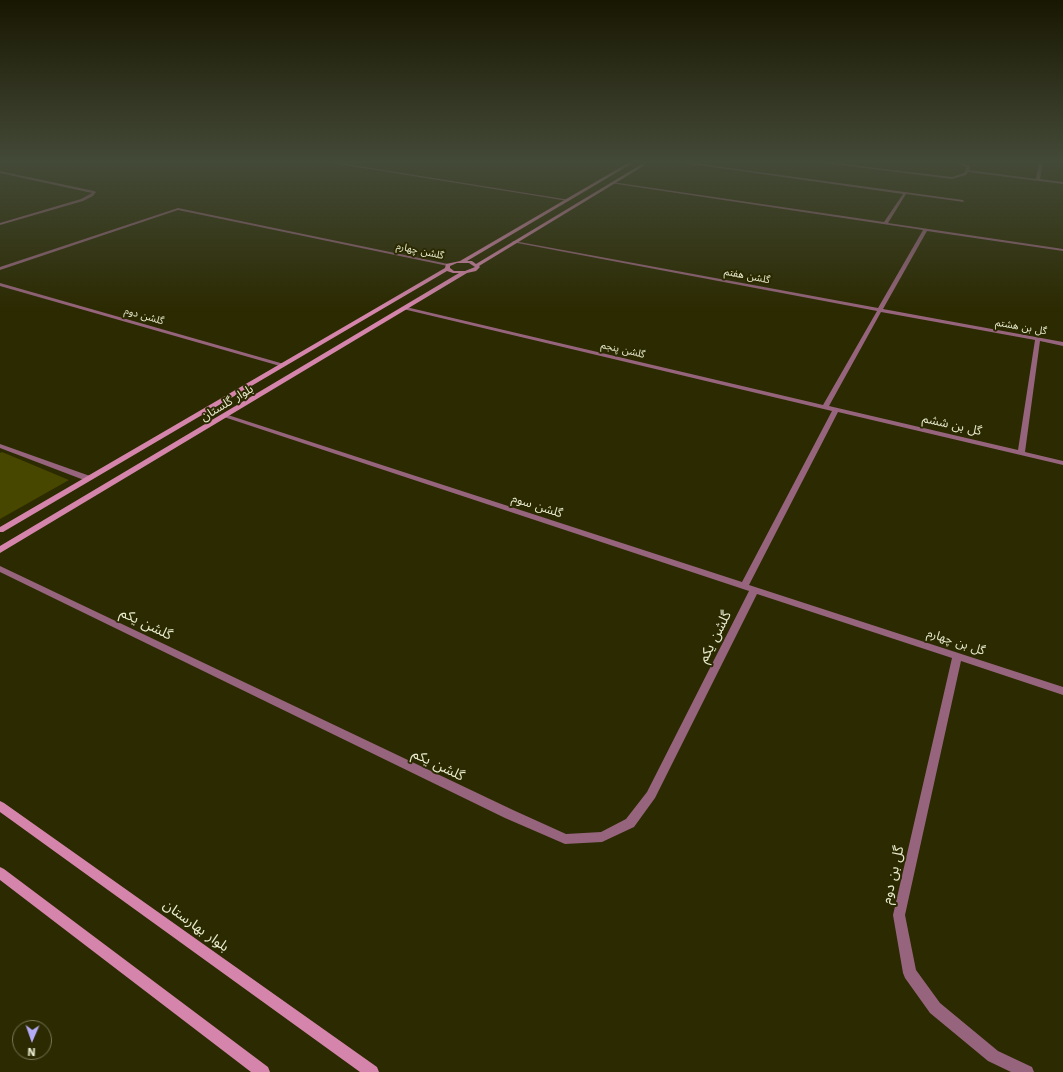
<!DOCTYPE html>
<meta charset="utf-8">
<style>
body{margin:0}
#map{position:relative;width:1063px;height:1072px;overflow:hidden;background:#2b2a01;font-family:"Work Sans",sans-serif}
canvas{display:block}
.north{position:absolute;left:12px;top:1020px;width:40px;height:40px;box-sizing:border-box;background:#2b2a01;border:1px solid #777753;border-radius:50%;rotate:182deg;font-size:11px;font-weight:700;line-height:16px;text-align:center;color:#e9ebcf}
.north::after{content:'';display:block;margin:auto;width:14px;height:18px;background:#b5acf8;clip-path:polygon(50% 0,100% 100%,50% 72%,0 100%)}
</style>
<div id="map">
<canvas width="1063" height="1072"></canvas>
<div class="north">N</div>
</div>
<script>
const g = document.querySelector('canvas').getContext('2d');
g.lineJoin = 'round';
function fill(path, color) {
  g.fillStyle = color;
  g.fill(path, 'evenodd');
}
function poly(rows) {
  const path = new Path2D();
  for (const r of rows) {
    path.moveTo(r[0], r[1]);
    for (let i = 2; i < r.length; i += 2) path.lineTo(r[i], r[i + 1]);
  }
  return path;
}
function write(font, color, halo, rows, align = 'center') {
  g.font = font + ' "Work Sans","Noto Sans Arabic",sans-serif';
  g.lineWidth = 4;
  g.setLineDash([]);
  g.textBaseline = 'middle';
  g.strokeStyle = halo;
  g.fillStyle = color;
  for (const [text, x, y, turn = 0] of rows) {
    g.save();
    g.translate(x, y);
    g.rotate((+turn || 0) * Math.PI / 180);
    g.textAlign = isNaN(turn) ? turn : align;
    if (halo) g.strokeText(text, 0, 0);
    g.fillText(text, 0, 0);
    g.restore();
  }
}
fill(poly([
 [2,452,69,480,0,519,0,453]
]), '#484700');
fill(poly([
 [326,162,334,162,570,200,568,201,326,162],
 [677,162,686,162,963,200,964,202,906,194,888,223,1063,249,1063,251,927,231,883,309,1063,342,1063,346,1040,341,1025,452,1063,461,1063,465,838,412,749,585,1063,687,1063,695,961,661,905,915,916,970,940,1003,998,1051,1032,1067,1034,1072,1011,1072,988,1061,930,1013,905,978,903,973,893,915,952,658,757,594,655,798,634,827,602,842,565,844,505,818,0,572,0,566,513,810,566,834,601,832,626,819,647,792,749,591,224,417,223,416,226,414,228,415,742,582,832,411,403,309,406,307,823,405,877,311,512,242,514,241,878,308,923,230,610,183,612,182,884,222,903,194,677,162],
 [881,312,1035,340,1018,450,829,406,881,312],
 [816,162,826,162,952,177,964,173,967,167,954,162,959,162,970,166,969,170,1036,179,1039,162,1043,162,1040,179,1063,182,1063,184,968,172,966,175,952,179,816,162],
 [0,171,94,191,96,192,93,196,83,201,0,225,0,223,81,199,92,193,0,173,0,171],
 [178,208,448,264,450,265,448,266,178,210,0,270,0,267,178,208],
 [0,283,284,364,285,365,284,366,280,366,0,286,0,283],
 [0,444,90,476,91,478,87,480,84,480,0,448,0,444]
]), '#96647c');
fill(poly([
 [628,163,631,164,467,261,472,261,476,264,642,164,645,165,479,266,480,267,476,271,467,273,0,553,0,546,459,273,453,273,447,271,3,532,0,532,0,527,445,268,446,264,460,261,628,163],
 [457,263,469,263,475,267,465,271,454,271,450,268,450,266,457,263],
 [0,801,4,803,377,1067,379,1072,360,1072,0,812,0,801],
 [0,867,4,869,268,1067,270,1072,251,1072,0,880,0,867]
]), '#d585ac');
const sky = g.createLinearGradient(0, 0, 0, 312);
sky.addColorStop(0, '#181701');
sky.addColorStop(0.52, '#444a38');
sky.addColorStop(1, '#444a3800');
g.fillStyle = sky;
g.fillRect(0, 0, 1063, 312);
write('10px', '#e9ebcf', '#2b2a01', [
 ["گلشن چهارم",420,251,12],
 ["گلشن هفتم",747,276,11],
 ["گلشن دوم",144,316,16],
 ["گل بن هشتم",1021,327,10],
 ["گلشن پنجم",623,350,13]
]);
write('12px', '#e9ebcf', '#2b2a01', [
 ["بلوار گلستان",227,403,-31],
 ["گل بن ششم",952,425,13],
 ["گلشن سوم",537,506,18],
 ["گل بن چهارم",956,642,18]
]);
write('14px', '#e9ebcf', '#2b2a01', [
 ["گلشن یکم",146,624,26],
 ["گلشن یکم",715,637,-63],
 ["گلشن یکم",438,765,26],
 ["گل بن دوم",893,875,-77],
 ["بلوار بهارستان",196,926,36]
]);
</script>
